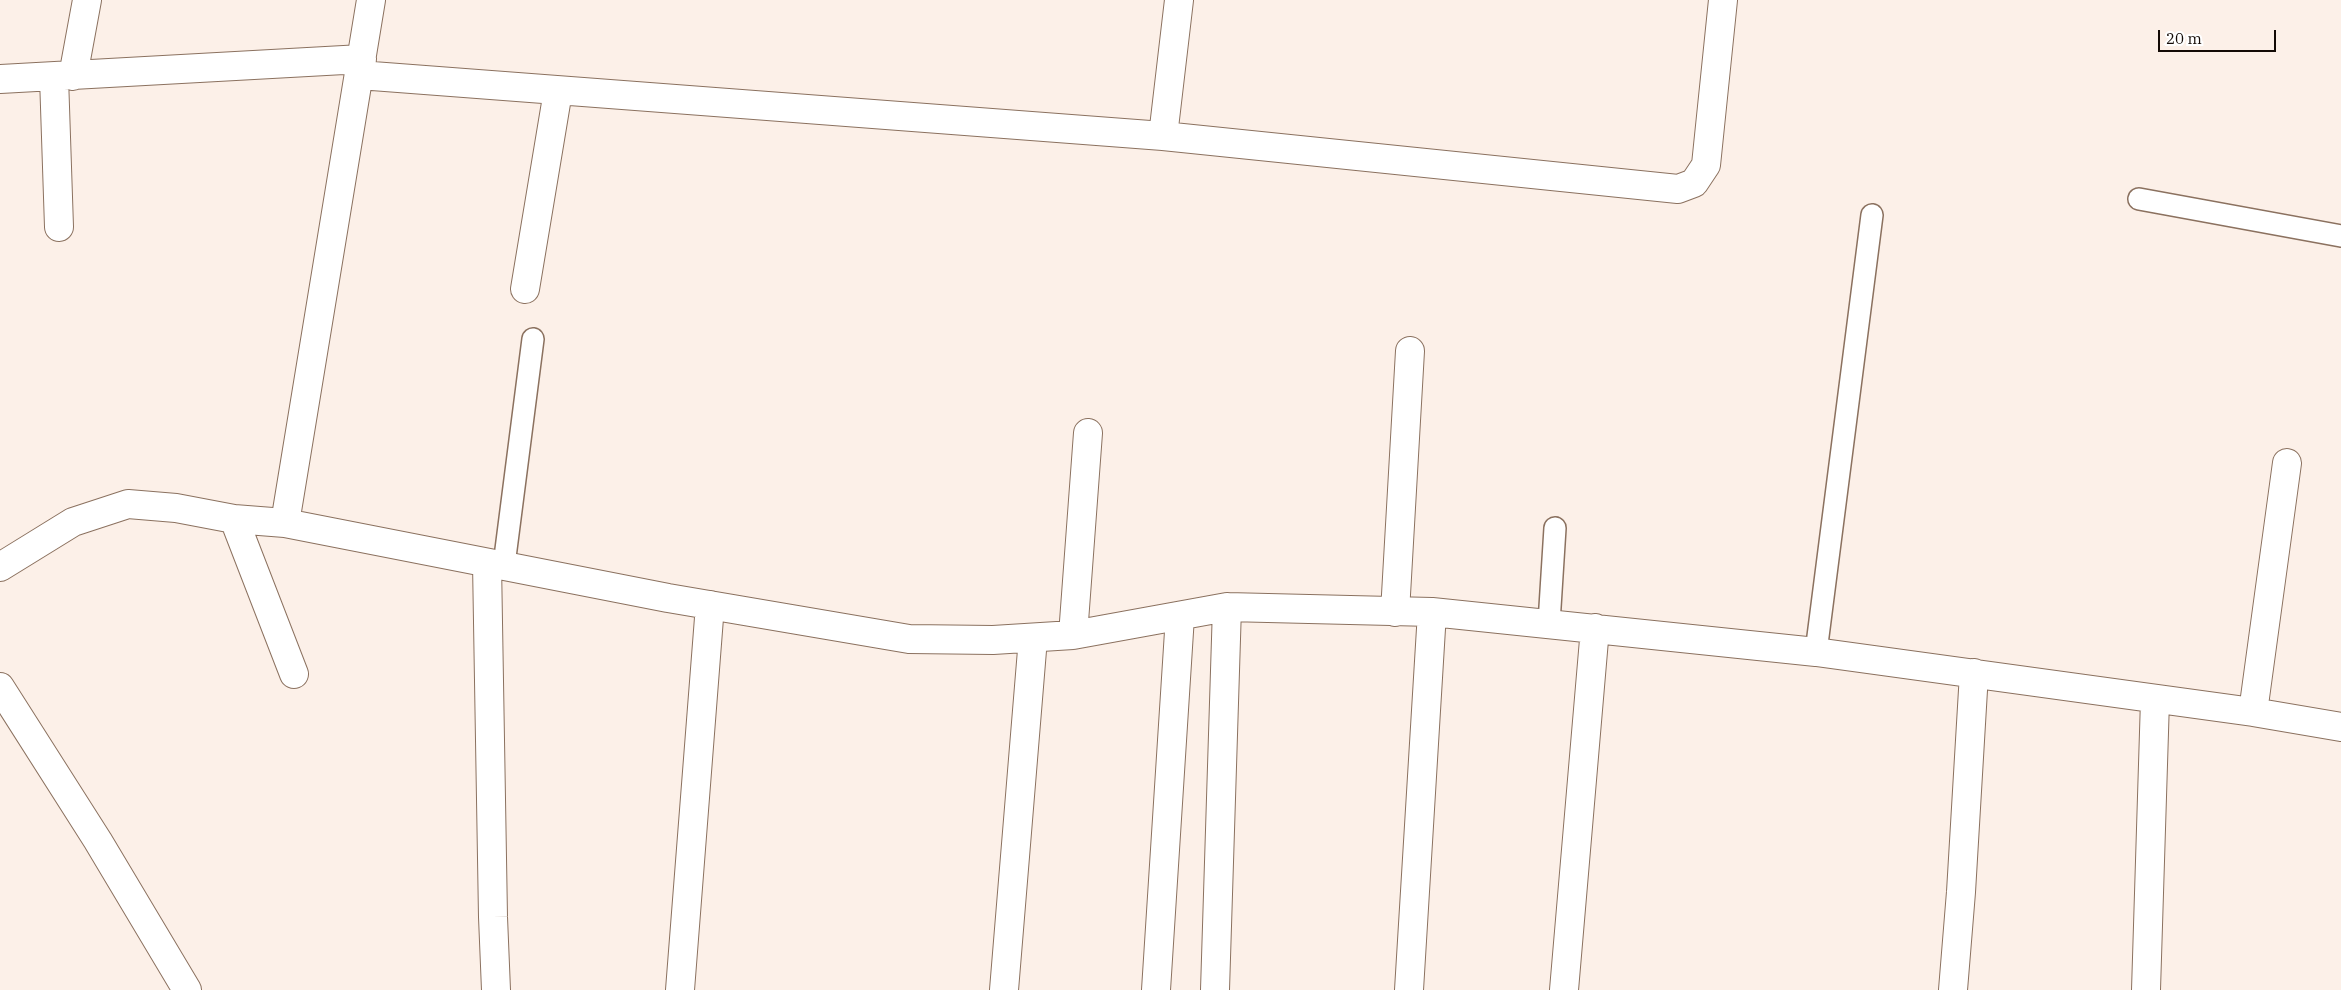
<!DOCTYPE html>
<style>
body{margin:0}
#map{position:relative;width:2341px;height:990px;overflow:hidden;background:#fcf0e8;font-family:"IBM Plex Serif",serif}
canvas{display:block}
.scale{position:absolute;left:2158px;top:30px;width:118px;height:22px;box-sizing:border-box;border:2px solid #130a05;border-top:0;padding-left:6px;font-size:15px;line-height:18px;white-space:nowrap;color:#130a05;-webkit-text-stroke:4px #fff;paint-order:stroke}
</style>
<div id="map">
<canvas width="2341" height="990"></canvas>
<div class="scale">20 m</div>
</div>
<script>
const g = document.querySelector('canvas').getContext('2d');
g.lineJoin = 'round';
function poly(rows) {
  const path = new Path2D();
  for (const r of rows) {
    path.moveTo(r[0], r[1]);
    for (let i = 2; i < r.length; i += 2) path.lineTo(r[i], r[i + 1]);
  }
  return path;
}
function trace(path, color, width, dash) {
  g.strokeStyle = color;
  g.lineWidth = width;
  g.lineCap = dash ? 'butt' : 'round';
  g.setLineDash(dash || []);
  g.stroke(path);
}
const lane = poly([
 [2139,199,2341,236],
 [504,565,533,339],
 [1549,623,1555,528],
 [1816,652,1872,215]
]);
const street = poly([
 [359,75,1163,136,1678,189,1694,183,1706,165,1723,0],
 [73,76,87,0],
 [54,77,59,227],
 [0,79,362,59],
 [1163,136,1179,0],
 [525,289,558,91],
 [234,519,294,674],
 [285,523,371,0],
 [487,563,493,917,496,990],
 [0,567,73,522,128,504,176,508,234,519,285,523,668,598,909,639,993,640,1073,635,1227,607,1432,612,1816,652,2253,712,2341,727],
 [1395,612,1410,351],
 [1073,635,1088,433],
 [0,687,98,841,187,990],
 [2253,712,2287,463],
 [680,990,710,605],
 [1004,990,1033,638],
 [1156,990,1180,616],
 [1215,990,1227,607],
 [1409,990,1432,612],
 [1564,990,1595,628],
 [1953,990,1961,892,1974,673],
 [2146,990,2155,700]
]);
trace(lane, '#8b715f', 24);
trace(street, '#8b715f', 30);
trace(lane, '#fff', 21);
trace(street, '#fff', 28);
</script>
